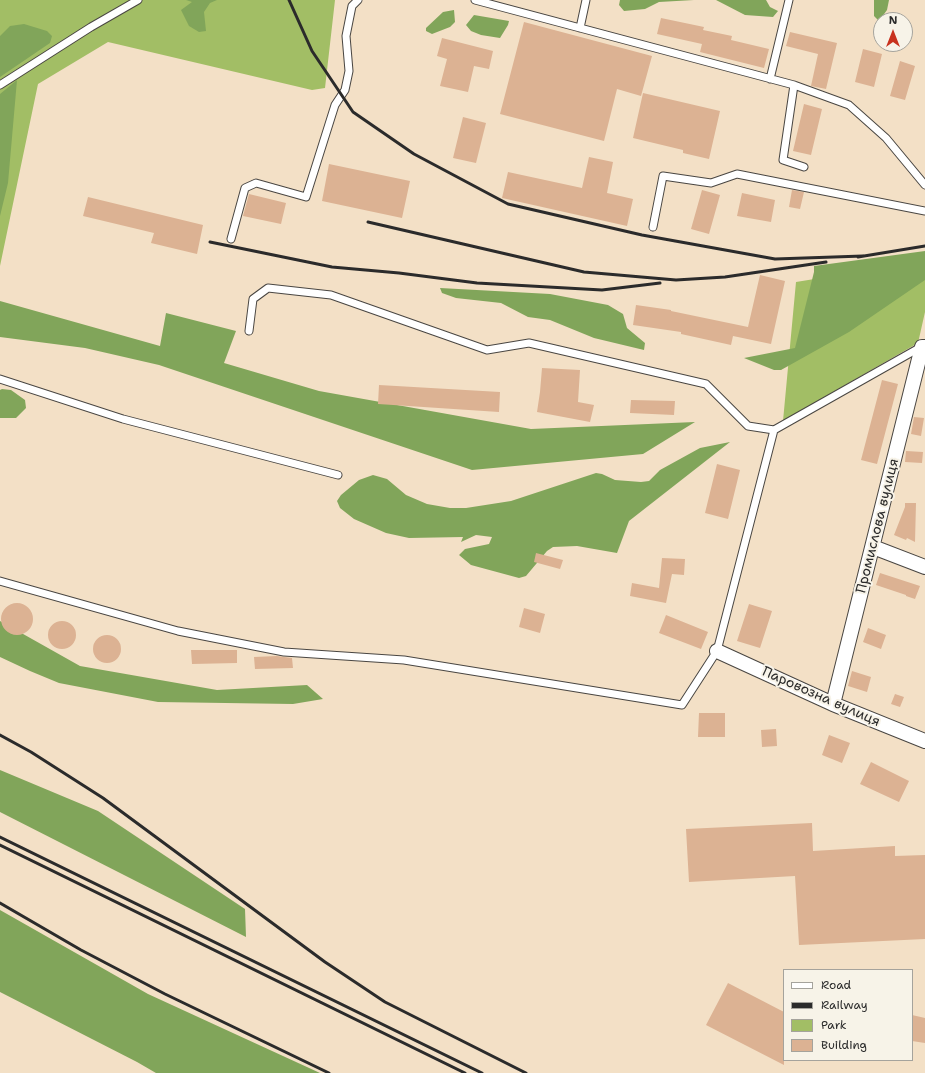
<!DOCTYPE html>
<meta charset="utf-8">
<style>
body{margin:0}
#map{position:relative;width:925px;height:1073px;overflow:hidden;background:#f3e0c6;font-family:"Shantell Sans",sans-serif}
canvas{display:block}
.legend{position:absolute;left:783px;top:969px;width:130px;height:92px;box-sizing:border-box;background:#f7f3e8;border:1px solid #a5a39c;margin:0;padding:5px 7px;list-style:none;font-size:12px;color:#2b2b2b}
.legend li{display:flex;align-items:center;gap:8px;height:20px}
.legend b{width:20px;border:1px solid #a5a39c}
.north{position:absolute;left:873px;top:12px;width:40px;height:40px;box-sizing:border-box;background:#f7f3e8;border:1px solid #a5a39c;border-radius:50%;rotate:0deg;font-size:11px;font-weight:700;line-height:16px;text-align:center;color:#2b2b2b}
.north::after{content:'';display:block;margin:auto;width:14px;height:18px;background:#c8321e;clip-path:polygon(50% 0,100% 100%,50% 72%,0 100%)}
</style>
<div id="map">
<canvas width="925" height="1073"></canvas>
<ul class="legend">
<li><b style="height:5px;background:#fff"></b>Road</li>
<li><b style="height:5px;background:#2b2b2b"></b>Railway</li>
<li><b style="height:11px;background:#a2be65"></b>Park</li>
<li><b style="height:11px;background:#dcb293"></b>Building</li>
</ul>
<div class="north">N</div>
</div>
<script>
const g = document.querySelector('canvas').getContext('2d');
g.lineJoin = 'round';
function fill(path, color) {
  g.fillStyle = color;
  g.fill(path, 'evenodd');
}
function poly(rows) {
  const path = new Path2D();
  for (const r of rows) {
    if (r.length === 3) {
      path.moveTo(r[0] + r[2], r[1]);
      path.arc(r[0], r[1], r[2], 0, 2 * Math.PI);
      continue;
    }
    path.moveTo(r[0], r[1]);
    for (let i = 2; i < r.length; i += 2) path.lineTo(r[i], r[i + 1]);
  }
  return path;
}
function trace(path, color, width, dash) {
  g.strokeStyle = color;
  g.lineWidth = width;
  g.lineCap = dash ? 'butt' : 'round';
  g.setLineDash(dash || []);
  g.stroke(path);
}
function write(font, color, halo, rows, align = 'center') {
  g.font = font + ' "Shantell Sans",sans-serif';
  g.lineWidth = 4;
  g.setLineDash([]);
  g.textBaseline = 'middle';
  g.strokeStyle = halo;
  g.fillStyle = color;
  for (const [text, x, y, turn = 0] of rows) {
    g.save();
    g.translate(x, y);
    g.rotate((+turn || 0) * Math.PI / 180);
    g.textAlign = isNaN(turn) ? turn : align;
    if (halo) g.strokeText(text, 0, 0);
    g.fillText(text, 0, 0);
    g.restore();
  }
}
fill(poly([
 [0,0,335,0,325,88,312,90,108,42,38,84,0,266],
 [925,261,925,312,918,343,783,421,796,282]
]), '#a2be65');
fill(poly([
 [186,0,217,0,210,3,204,12,206,31,199,32,189,26,181,10,192,2],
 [620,0,694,0,659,2,645,9,624,11,619,5],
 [716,0,766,0,770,7,778,11,773,17,745,15],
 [874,0,889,0,887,10,879,21,874,16],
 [454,10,455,22,450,27,432,34,426,31,426,28,443,12],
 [474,15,509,21,508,25,500,38,481,35,471,31,466,25],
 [24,24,47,31,52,36,50,43,0,77,0,36,10,26],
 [17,80,8,183,0,216,0,94],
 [925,251,925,280,849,332,781,370,774,370,744,358,795,348,814,272,814,266],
 [440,288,550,294,608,305,623,314,627,328,645,343,644,350,594,338,550,320,528,317,501,303,456,298,442,293],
 [0,301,160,346,166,313,236,331,224,363,319,391,531,429,695,422,643,454,472,470,159,365,85,348,0,337],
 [2,389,11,390,25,400,26,408,16,418,0,418,0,390],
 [730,442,629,521,617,553,577,546,553,547,547,551,526,576,519,578,471,565,459,555,465,549,489,544,492,537,476,535,461,542,463,537,409,538,386,533,354,519,340,508,337,501,341,495,359,480,373,475,387,479,406,495,427,504,450,508,466,508,511,501,596,473,602,474,615,480,641,482,649,481,660,470,700,448],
 [0,621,80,666,217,690,307,685,323,699,293,704,158,702,59,683,30,671,0,657],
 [0,770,98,811,245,909,246,937,0,812],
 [0,910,148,994,320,1073,156,1073,137,1062,0,992]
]), '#81a55a');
fill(poly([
 [661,18,704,27,703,30,732,36,731,40,769,49,764,68,700,52,702,44,657,34],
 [524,22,652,56,641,96,617,89,604,141,500,114],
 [790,32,837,43,826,89,811,86,818,54,786,46],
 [442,38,493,51,489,69,474,66,468,92,440,86,447,59,437,56],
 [863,49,882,54,874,87,855,82],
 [900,61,915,66,905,100,890,96],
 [643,93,720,111,709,159,683,153,683,150,633,138],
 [804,104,822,109,811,155,793,151],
 [463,117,486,123,476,163,453,158],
 [589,157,613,162,607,193,633,199,627,226,502,198,508,172,582,188],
 [329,164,410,181,402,218,322,201],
 [702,190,720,195,709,234,691,229],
 [792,190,804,192,800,209,789,207],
 [742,193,775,200,771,222,737,216],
 [249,194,286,203,281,224,243,216],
 [88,197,203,225,197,254,151,243,154,233,83,216],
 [760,275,785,281,771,344,733,336,731,345,681,334,681,332,633,325,636,305,671,310,671,311,748,327],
 [542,368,580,370,578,402,594,405,590,422,537,412,540,392],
 [882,380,898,384,877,464,861,460],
 [379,385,500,392,499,412,378,404],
 [631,400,675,401,674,415,630,413],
 [914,417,924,418,921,436,911,434],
 [906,451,923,452,922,463,905,462],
 [717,464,740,470,728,519,705,513],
 [905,503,916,503,915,542,907,538,906,540,894,535,905,507],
 [536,553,563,560,560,569,534,562],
 [662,558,685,559,684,575,672,574,666,603,630,596,632,583,659,588],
 [880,573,920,586,915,599,906,596,906,595,876,585],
 [17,619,16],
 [749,604,772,611,760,648,737,641],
 [524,608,545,614,540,633,519,627],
 [666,615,708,632,701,649,659,633],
 [62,635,14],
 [868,628,886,635,881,649,863,642],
 [107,649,14],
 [191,650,237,650,237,663,192,664],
 [277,656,292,658,293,668,255,669,254,657],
 [852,671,871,677,867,692,848,686],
 [895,694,904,697,900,707,891,704],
 [699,713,725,713,725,737,698,737],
 [776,729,777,746,762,747,761,730],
 [829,735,850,743,842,763,822,755],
 [871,762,909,781,899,802,860,784],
 [812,823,813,851,895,846,895,856,925,855,925,939,799,945,795,876,689,882,686,829],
 [728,983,784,1012,784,1065,706,1025],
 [912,1015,925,1018,925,1043,912,1041]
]), '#dcb293');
const lane = poly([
 [475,0,794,85,849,105,886,138,925,185],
 [580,28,586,0],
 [770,79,789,0],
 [0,85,91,27,138,0],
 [794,85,783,160,804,167],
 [653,227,663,176,711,183,737,174,925,211],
 [231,239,245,188,256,183,306,197,335,105,345,90,349,71,346,36,352,6,358,0],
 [0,379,123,419,338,475],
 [774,430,921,347],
 [0,581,178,631,284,652,404,660,682,705,717,651,774,430,748,426,706,384,529,343,487,350,331,295,268,288,253,299,249,331]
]);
const street = poly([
 [873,547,925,567],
 [717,651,833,704,925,741],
 [833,704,922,347,925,347]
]);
trace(lane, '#494642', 9);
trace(street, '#494642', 16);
trace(lane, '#fff', 7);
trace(street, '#fff', 14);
trace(poly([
 [289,0,312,51,353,112,414,154,508,204,642,235,775,259,863,256],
 [368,222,584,272,676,280,725,277,826,262],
 [210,242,332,267,399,273,477,283,602,290,660,283],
 [858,257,925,246],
 [0,735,31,752,103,798,325,962,385,1002,526,1073],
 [0,837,482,1073],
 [0,845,465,1073],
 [0,903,81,950,165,994,329,1073]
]), '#2b2b2b', 3);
write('14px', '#2b2b2b', '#f7f3e8', [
 ["Промислова вулиця",878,526,-76],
 ["Паровозна вулиця",821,697,24]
]);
</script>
